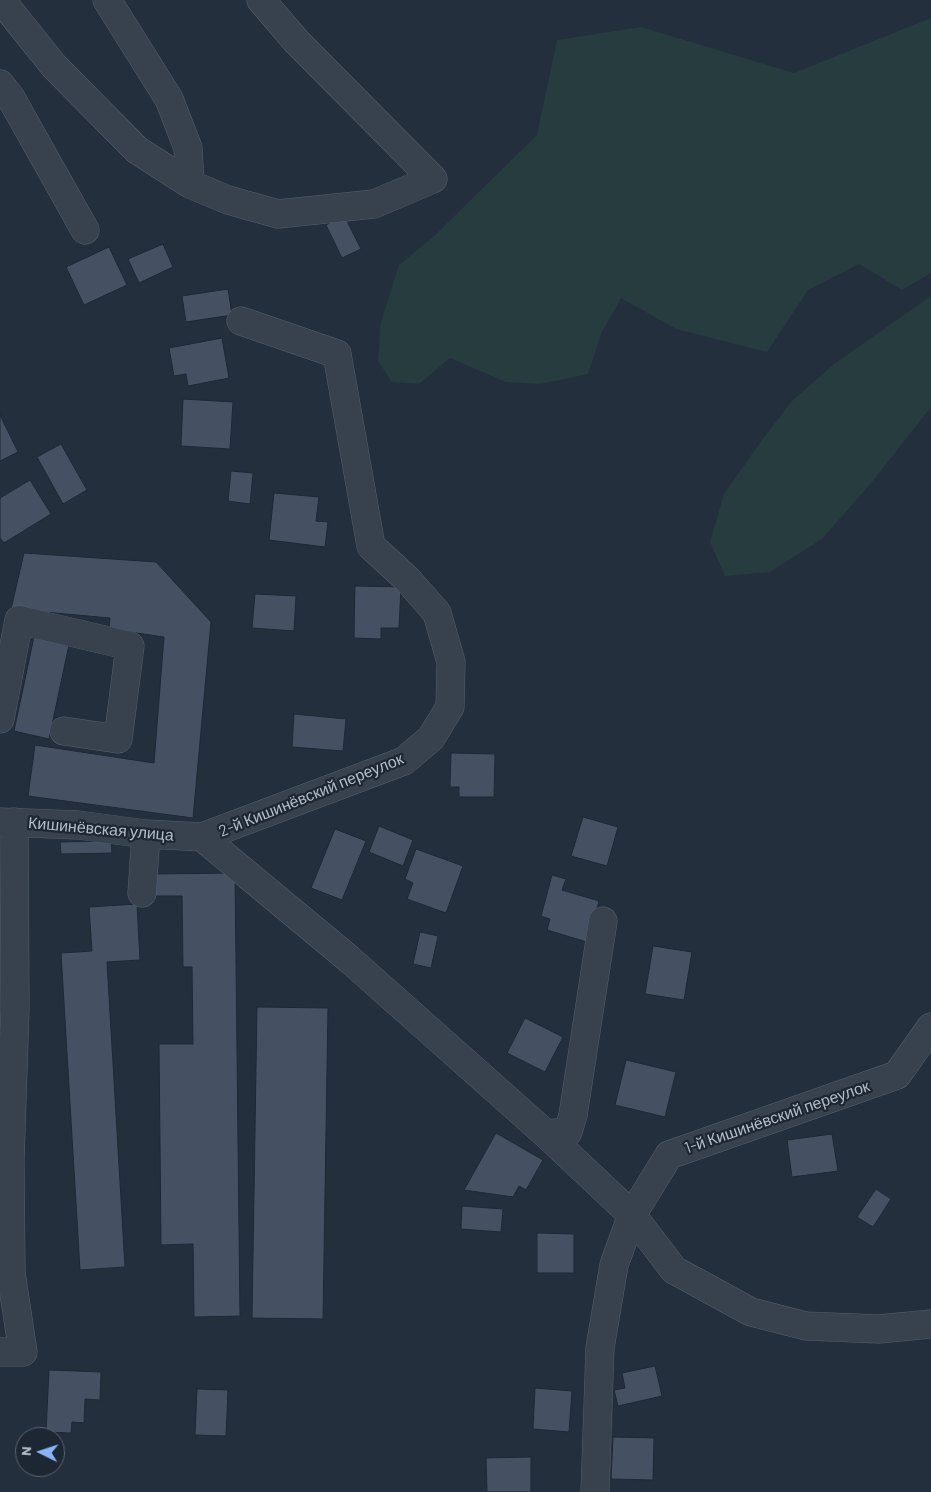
<!DOCTYPE html>
<meta charset="utf-8">
<style>
body{margin:0}
#map{position:relative;width:931px;height:1492px;overflow:hidden;background:#242f3e;font-family:Barlow,sans-serif}
canvas{display:block}
.north{position:absolute;left:15px;top:1427px;width:50px;height:50px;box-sizing:border-box;background:#1d2633;border:1px solid #59626f;border-radius:50%;rotate:274deg;font-size:14px;font-weight:700;line-height:20px;text-align:center;color:#b4bcc9}
.north::after{content:'';display:block;margin:auto;width:18px;height:22px;background:#8ab4f8;clip-path:polygon(50% 0,100% 100%,50% 72%,0 100%)}
</style>
<div id="map">
<canvas width="931" height="1492"></canvas>
<div class="north">N</div>
</div>
<script>
const g = document.querySelector('canvas').getContext('2d');
g.lineJoin = 'round';
function fill(path, color) {
  g.fillStyle = color;
  g.fill(path, 'evenodd');
}
function poly(rows) {
  const path = new Path2D();
  for (const r of rows) {
    path.moveTo(r[0], r[1]);
    for (let i = 2; i < r.length; i += 2) path.lineTo(r[i], r[i + 1]);
  }
  return path;
}
function trace(path, color, width, dash) {
  g.strokeStyle = color;
  g.lineWidth = width;
  g.lineCap = dash ? 'butt' : 'round';
  g.setLineDash(dash || []);
  g.stroke(path);
}
function write(font, color, halo, rows, align = 'center') {
  g.font = font + ' Barlow,sans-serif';
  g.lineWidth = 4.5;
  g.setLineDash([]);
  g.textBaseline = 'middle';
  g.strokeStyle = halo;
  g.fillStyle = color;
  for (const [text, x, y, turn = 0] of rows) {
    g.save();
    g.translate(x, y);
    g.rotate((+turn || 0) * Math.PI / 180);
    g.textAlign = isNaN(turn) ? turn : align;
    if (halo) g.strokeText(text, 0, 0);
    g.fillText(text, 0, 0);
    g.restore();
  }
}
fill(poly([
 [931,18,931,273,902,290,859,264,808,290,767,352,676,329,621,298,601,334,588,374,540,384,506,382,450,358,419,384,392,382,378,361,381,322,399,265,433,237,537,135,557,40,641,27,794,73],
 [931,296,931,407,872,482,822,539,770,572,725,576,710,542,724,494,762,440,792,401,834,364]
]), '#263c3f');
const building = poly([
 [344,215,361,249,342,258,326,225,344,215],
 [163,244,173,267,139,283,128,259,163,244],
 [109,247,127,285,84,305,66,267,109,247],
 [228,289,232,315,186,322,182,296,228,289],
 [222,338,229,378,188,386,186,374,174,376,169,348,222,338],
 [183,399,233,402,230,449,181,446,183,399],
 [0,415,18,452,0,461,0,415],
 [61,444,87,490,63,504,37,457,61,444],
 [231,471,253,473,250,504,228,501,231,471],
 [30,480,51,514,4,543,0,538,0,498,30,480],
 [274,493,319,497,316,521,328,522,325,547,269,540,274,493],
 [24,553,156,562,211,622,193,818,28,796,35,745,154,763,164,637,109,629,110,618,11,609,24,553],
 [355,586,401,587,399,628,381,628,381,639,354,638,355,586],
 [255,594,296,596,294,631,252,628,255,594],
 [35,632,70,640,49,739,14,731,35,632],
 [294,714,346,719,343,751,292,747,294,714],
 [451,753,495,754,494,797,459,797,459,787,450,787,451,753],
 [583,817,618,827,607,866,571,856,583,817],
 [379,826,413,840,403,866,369,852,379,826],
 [335,829,366,841,342,900,311,888,335,829],
 [111,841,112,853,61,854,60,842,111,841],
 [416,849,463,866,446,913,407,899,413,883,405,879,416,849],
 [235,873,240,1316,194,1317,193,1244,161,1245,159,1044,193,1044,192,967,183,967,182,896,155,896,155,874,235,873],
 [552,875,566,879,562,890,599,901,587,942,547,930,550,919,541,916,552,875],
 [137,904,140,960,107,962,125,1267,80,1270,61,953,92,951,89,907,137,904],
 [420,932,438,936,431,968,413,964,420,932],
 [653,946,692,952,684,1000,645,994,653,946],
 [257,1007,328,1008,323,1319,252,1318,257,1007],
 [525,1018,563,1037,545,1072,507,1053,525,1018],
 [626,1060,676,1072,665,1117,615,1105,626,1060],
 [496,1133,543,1160,526,1190,519,1186,513,1197,464,1190,496,1133],
 [832,1134,838,1171,792,1177,787,1140,832,1134],
 [876,1189,891,1199,873,1227,857,1217,876,1189],
 [462,1206,503,1209,501,1232,461,1229,462,1206],
 [537,1233,574,1234,574,1273,537,1273,537,1233],
 [655,1366,662,1396,618,1406,614,1390,625,1388,622,1373,655,1366],
 [49,1370,101,1372,100,1400,85,1399,84,1423,72,1422,71,1433,46,1432,49,1370],
 [535,1388,572,1391,569,1432,533,1429,535,1388],
 [197,1389,228,1390,226,1436,195,1435,197,1389],
 [613,1437,654,1438,653,1480,611,1479,613,1437],
 [531,1457,531,1492,487,1492,486,1458,531,1457]
]);
fill(building, '#455162');
trace(building, '#1f2835', 1);
const minor = poly([
 [1,0,54,66,137,150,190,184,228,200,278,214,374,204,433,179,297,42,261,0],
 [107,0,169,99,188,148,190,184],
 [0,84,11,98,85,230],
 [0,719,19,620,130,646,118,739,64,731],
 [0,822,78,825,146,834,202,837,404,761,431,738,450,707,451,662,437,613,408,580,371,546,337,354,241,321],
 [202,837,349,959,546,1134,632,1215,674,1270,751,1312,806,1326,879,1329,931,1324],
 [142,893,146,834],
 [546,1134,568,1132,573,1115,603,921],
 [0,1352,23,1352,11,1273,10,1160,15,1009,14,822],
 [595,1492,600,1348,614,1265,632,1215,669,1155,897,1075,931,1027]
]);
trace(minor, '#565f6c', 29);
trace(minor, '#38414e', 28);
write('16px', '#b4bcc9', '#1d2633', [
 ["2-й Кишинёвский переулок",311,795,-22],
 ["Кишинёвская улица",101,829,5],
 ["1-й Кишинёвский переулок",777,1117,-19]
]);
</script>
